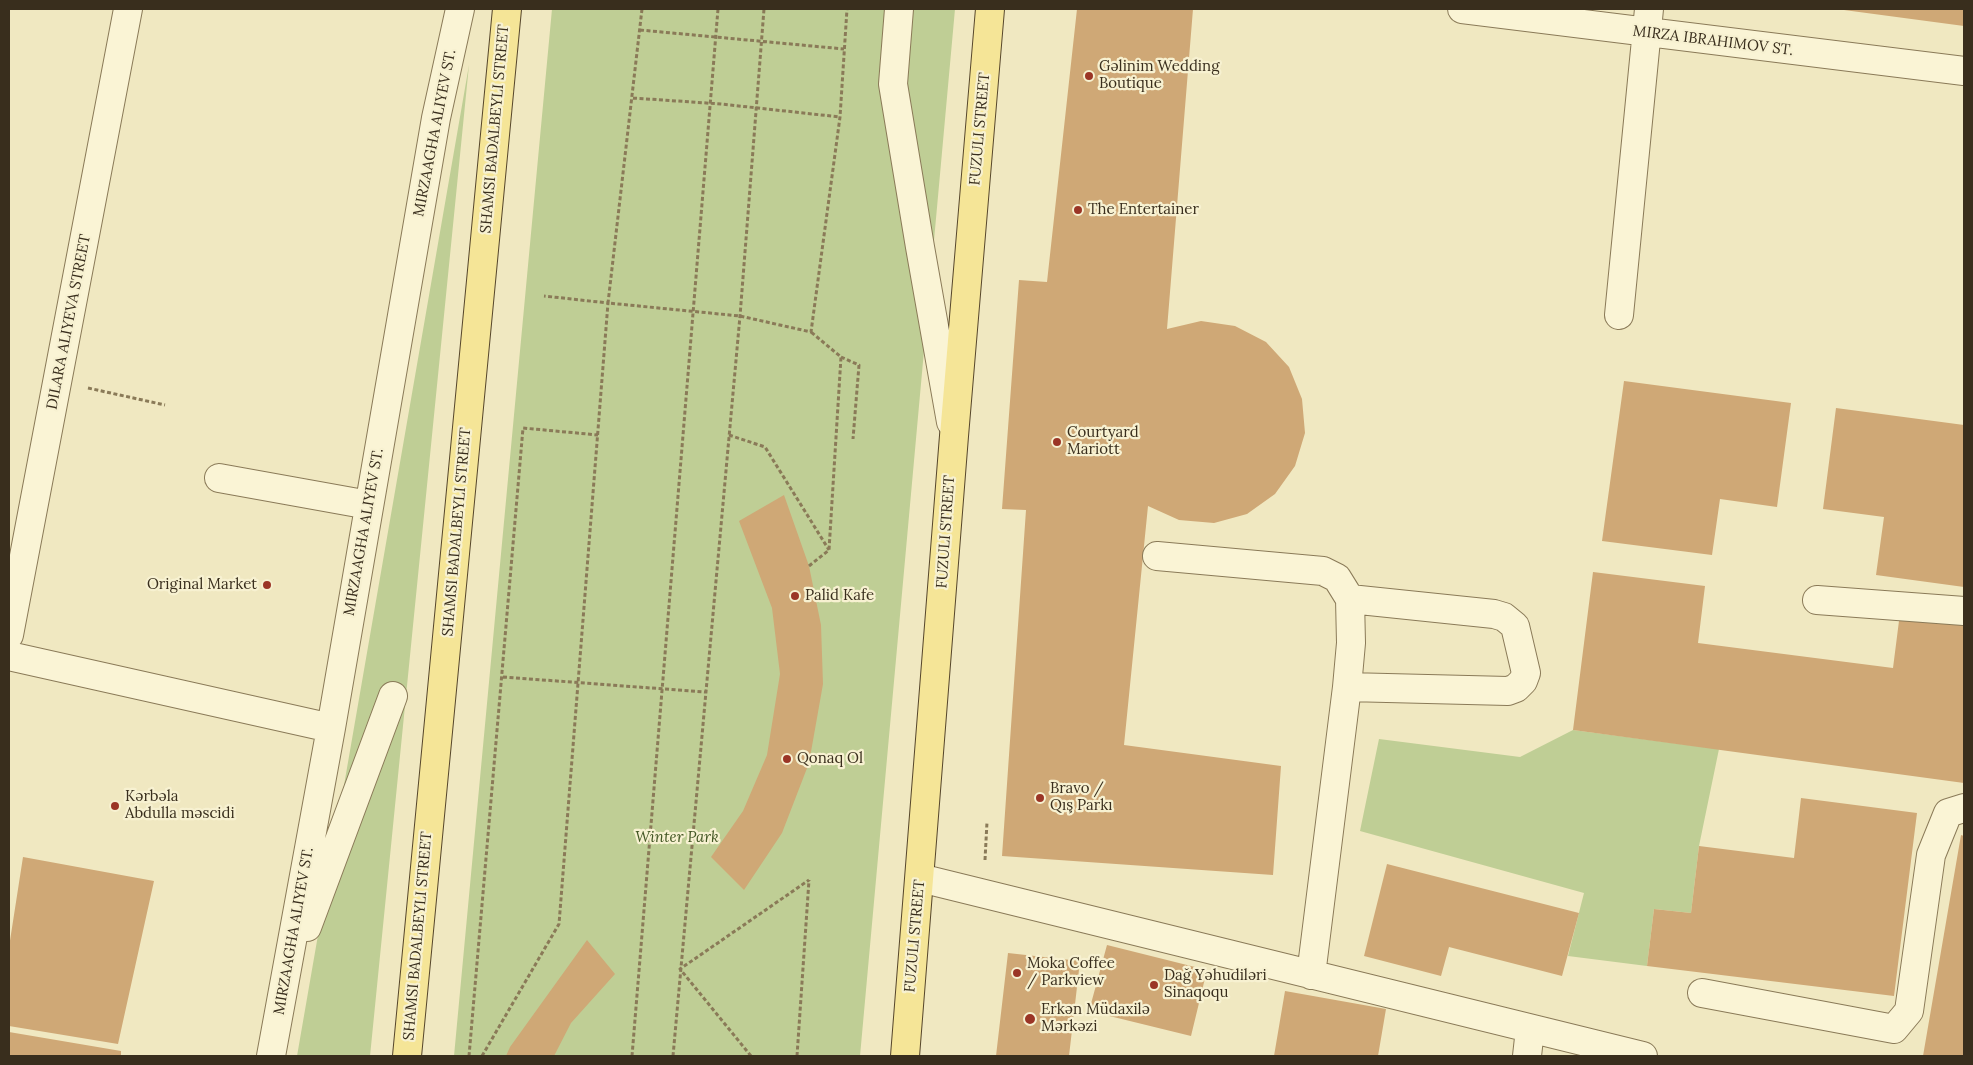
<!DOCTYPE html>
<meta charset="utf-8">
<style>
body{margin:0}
#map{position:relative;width:1973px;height:1065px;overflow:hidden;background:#f0e8c1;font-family:Lora,serif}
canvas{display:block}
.frame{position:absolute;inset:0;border:10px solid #392e1d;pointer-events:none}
</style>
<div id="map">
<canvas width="1973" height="1065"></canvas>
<div class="frame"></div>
</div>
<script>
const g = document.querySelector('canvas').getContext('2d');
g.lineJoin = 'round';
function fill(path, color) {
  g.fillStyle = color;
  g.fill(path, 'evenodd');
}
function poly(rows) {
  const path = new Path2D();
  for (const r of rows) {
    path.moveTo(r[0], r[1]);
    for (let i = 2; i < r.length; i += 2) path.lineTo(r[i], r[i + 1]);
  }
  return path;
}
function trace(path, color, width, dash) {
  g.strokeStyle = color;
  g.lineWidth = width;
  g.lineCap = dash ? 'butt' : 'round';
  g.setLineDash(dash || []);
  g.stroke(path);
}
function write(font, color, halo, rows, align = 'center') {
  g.font = font + ' Lora,serif';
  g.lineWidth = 4.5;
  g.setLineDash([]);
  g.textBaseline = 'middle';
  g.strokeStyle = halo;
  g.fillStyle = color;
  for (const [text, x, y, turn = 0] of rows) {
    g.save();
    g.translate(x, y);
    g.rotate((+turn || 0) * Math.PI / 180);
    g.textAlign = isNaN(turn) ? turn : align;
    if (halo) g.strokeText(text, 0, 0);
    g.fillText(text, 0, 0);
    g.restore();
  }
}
fill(poly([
 [552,9,955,9,860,1056,454,1056],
 [469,65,370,1056,297,1056],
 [1573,730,1719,749,1699,846,1691,913,1654,909,1647,966,1568,956,1584,893,1360,831,1379,739,1520,757]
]), '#bfce95');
fill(poly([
 [1077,9,1193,9,1167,329,1201,321,1235,326,1266,342,1289,367,1302,399,1305,433,1295,466,1275,494,1247,514,1214,523,1179,520,1148,506,1124,745,1281,766,1273,875,1002,856,1026,510,1002,509,1019,280,1047,282],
 [1844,9,1964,9,1964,26,1844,10],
 [1624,381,1791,403,1777,507,1720,499,1712,555,1602,541],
 [1836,408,1964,425,1964,587,1876,575,1884,517,1823,509],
 [784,495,809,566,821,625,823,684,809,763,782,833,744,890,711,857,743,811,767,755,780,674,772,608,739,521],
 [1593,572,1705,586,1698,643,1893,668,1900,613,1964,622,1964,783,1573,730],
 [1801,798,1917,813,1894,996,1647,966,1654,909,1691,913,1699,846,1794,858],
 [1961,835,1964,836,1964,1056,1923,1056],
 [23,857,154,881,118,1044,9,1026,9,947],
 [1387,864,1579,913,1562,976,1449,947,1441,976,1364,956],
 [587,940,615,974,571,1023,554,1056,506,1056,510,1047],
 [1107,945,1207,970,1191,1036,1089,1011],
 [1008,953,1080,961,1069,1056,996,1056],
 [1285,991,1386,1009,1378,1056,1274,1056],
 [9,1032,121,1051,121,1056,9,1056]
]), '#cfa876');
const minor = poly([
 [899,9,893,84,920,247,951,422],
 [1462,9,1964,71],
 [1619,315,1649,9],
 [219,478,369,505],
 [1157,556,1323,571,1337,578,1350,599,1351,643,1347,687,1311,975],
 [1817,600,1964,611],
 [9,635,128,9],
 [9,656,331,728],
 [1347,687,1508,691,1516,688,1523,681,1526,673,1515,626,1504,617,1494,614,1350,599],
 [920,878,1643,1056],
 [307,927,393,696],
 [1702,993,1894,1029,1909,1011,1931,855,1948,813,1964,808],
 [271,1056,331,728,436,118,460,9],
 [1527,1056,1530,1029]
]);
const major = poly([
 [407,1056,507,9],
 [905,1056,954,436,990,9]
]);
trace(minor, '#8a7a58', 30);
trace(major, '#57472c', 30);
trace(poly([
 [642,9,608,303,740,316,811,332,840,117,847,9],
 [640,30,844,49],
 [633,98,721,104,840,117],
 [841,357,859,365,853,439],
 [88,388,165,405],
 [729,435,765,447,829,550],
 [809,566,829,550,841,357,811,332],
 [503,677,705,692],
 [985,860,987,822],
 [469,1056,523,428,598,435],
 [482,1056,559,924,608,303,544,296],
 [632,1056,718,9],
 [673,1056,740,316,764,9],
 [751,1056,680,969,809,880],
 [797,1056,809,880]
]), '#8a7a58', 3, [4, 2.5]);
trace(minor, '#faf4d5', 28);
trace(major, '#f5e597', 28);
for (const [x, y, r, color] of [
 [1089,76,5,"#9b3526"],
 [1078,210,5,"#9b3526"],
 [1057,442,5,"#9b3526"],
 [267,585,5,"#9b3526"],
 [795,596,5,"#9b3526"],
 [787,759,5,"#9b3526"],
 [1040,798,5,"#9b3526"],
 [115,806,5,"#9b3526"],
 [1017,973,5,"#9b3526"],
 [1154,985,5,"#9b3526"],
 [1030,1019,6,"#9b3526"]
]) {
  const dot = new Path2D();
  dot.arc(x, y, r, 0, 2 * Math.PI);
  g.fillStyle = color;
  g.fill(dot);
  trace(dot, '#f7f1d1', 2);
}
write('15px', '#392e1d', '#f7f1d1', [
 ["MIRZA IBRAHIMOV ST.",1713,41,7],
 ["SHAMSI BADALBEYLI STREET",495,129,-85],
 ["FUZULI STREET",980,129,-85],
 ["MIRZAAGHA ALIYEV ST.",435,133,-79],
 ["DILARA ALIYEVA STREET",69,322,-79],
 ["MIRZAAGHA ALIYEV ST.",364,532,-80],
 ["SHAMSI BADALBEYLI STREET",457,532,-85],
 ["FUZULI STREET",946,532,-86],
 ["MIRZAAGHA ALIYEV ST.",294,931,-80],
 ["SHAMSI BADALBEYLI STREET",418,936,-85],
 ["FUZULI STREET",915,936,-85]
]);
write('15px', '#392e1d', '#f7f1d1', [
 ["Gəlinim Wedding",1099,67],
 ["Boutique",1099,84],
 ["The Entertainer",1088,210],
 ["Courtyard",1067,433],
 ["Mariott",1067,450],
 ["Original Market",257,585,"right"],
 ["Palid Kafe",805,596],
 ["Qonaq Ol",797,759],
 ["Bravo /",1050,789],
 ["Qış Parkı",1050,806],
 ["Kərbəla",125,797],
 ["Abdulla məscidi",125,814],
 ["Moka Coffee",1027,964],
 ["/ Parkview",1027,981],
 ["Dağ Yəhudiləri",1164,976],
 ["Sinaqoqu",1164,993],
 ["Erkən Müdaxilə",1041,1010],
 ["Mərkəzi",1041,1027]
], 'left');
write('italic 15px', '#425623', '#f7f1d1', [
 ["Winter Park",677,838]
]);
</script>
